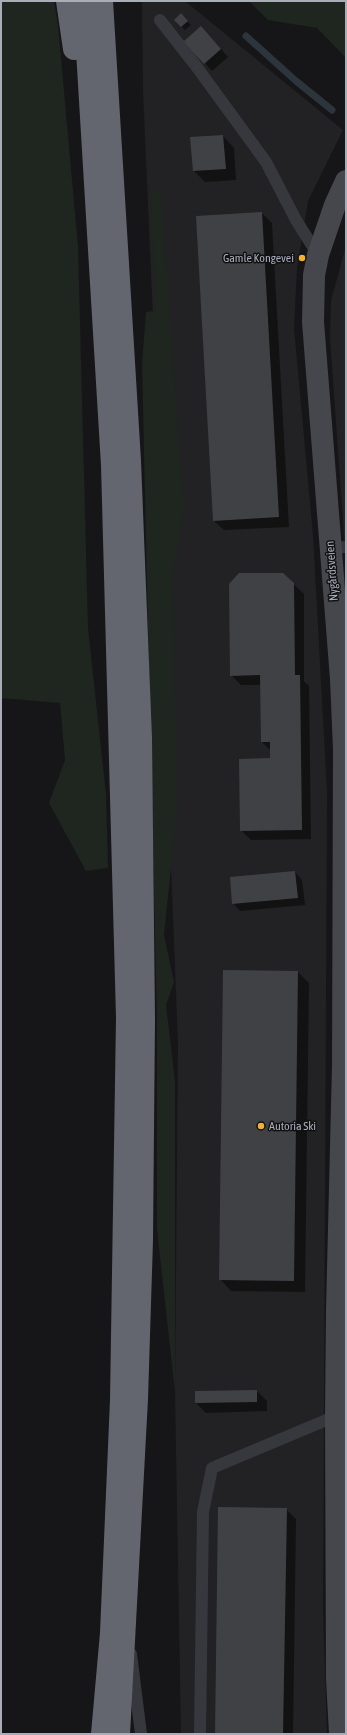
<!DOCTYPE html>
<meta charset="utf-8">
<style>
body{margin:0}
#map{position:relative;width:347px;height:1735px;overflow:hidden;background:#161618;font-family:"Asap Condensed",sans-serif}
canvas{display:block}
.frame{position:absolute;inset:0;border:2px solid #a8adb8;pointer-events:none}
</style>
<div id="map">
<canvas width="347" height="1735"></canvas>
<div class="frame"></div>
</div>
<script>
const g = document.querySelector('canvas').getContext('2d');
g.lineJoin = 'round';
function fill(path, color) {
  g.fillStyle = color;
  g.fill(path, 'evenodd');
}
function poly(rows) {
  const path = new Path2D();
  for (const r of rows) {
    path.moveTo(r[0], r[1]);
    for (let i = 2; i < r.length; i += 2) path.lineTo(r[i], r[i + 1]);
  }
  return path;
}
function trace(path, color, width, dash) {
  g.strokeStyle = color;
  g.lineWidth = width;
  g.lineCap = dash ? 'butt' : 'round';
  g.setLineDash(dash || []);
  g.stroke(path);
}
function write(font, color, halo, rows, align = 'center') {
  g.font = font + ' "Asap Condensed",sans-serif';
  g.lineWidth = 3;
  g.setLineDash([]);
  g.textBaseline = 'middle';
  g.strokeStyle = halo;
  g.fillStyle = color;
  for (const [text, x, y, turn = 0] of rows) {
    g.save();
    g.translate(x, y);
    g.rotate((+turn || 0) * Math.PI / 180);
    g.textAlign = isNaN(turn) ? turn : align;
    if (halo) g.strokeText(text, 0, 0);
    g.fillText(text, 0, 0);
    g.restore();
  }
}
fill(poly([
 [142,1,185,1,343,130,308,201,297,268,294,328,313,535,327,792,323,1608,327,1734,181,1734,175,1392,178,1043,167,767,162,521,143,91],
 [346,246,346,563,330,338,331,301]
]), '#222225');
fill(poly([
 [1,1,54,1,58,25,78,246,88,628,106,794,108,868,86,871,49,803,65,760,60,703,1,698],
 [249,1,346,1,346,58,317,28,268,20],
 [151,192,161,192,184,510,173,575,177,811,164,935,174,982,166,1005,175,1081,175,1392,157,1229,157,1020,142,364,146,312,156,311]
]), '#1e261f');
fill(poly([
 [181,15,191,25,185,30,175,20],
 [208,34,228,57,212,71,185,42],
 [223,136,234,148,236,180,205,182,193,170],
 [262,213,272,223,289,527,224,530,214,521],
 [283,574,304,594,304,681,309,686,311,839,251,840,241,830,271,759,271,751,262,742,261,685,241,685,231,675],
 [295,872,302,880,305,905,240,911,233,903],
 [298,972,309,983,305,1292,231,1291,220,1279],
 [257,1391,267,1401,267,1411,206,1413,196,1403],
 [286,1509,296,1519,293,1734,216,1734]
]), '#0007');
trace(poly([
 [246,36,296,81,332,110]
]), '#2c353c', 7);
fill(poly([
 [181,13,188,21,181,27,174,20],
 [201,26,221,49,204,64,183,42],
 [223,135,226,169,193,171,190,137],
 [262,212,279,517,213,521,196,216],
 [239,573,283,573,294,583,295,675,300,675,302,830,240,831,239,759,270,758,270,742,261,742,260,675,230,676,229,584],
 [295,871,298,898,232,904,230,877],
 [223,970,298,971,294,1281,219,1280],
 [257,1390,257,1402,195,1403,195,1391],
 [218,1507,287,1508,283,1734,215,1734]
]), '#404145');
trace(poly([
 [160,20,196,66,266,162,296,220,318,255],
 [331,548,346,547],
 [131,1654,141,1734],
 [200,1734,203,1512,212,1468,336,1416]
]), '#37383d', 12);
trace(poly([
 [340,1734,337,1679,336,1416,337,1310,343,1065,344,749,341,679,313,322,314,275,318,255,335,205,346,181]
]), '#45474d', 22);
trace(poly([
 [67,1,74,49],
 [84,1,112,465,127,1018,121,1400,111,1633,102,1734],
 [102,1,130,461,141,738,144,1019,142,1240,137,1399,119,1734]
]), '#63666e', 22);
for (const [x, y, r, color] of [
 [302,258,4,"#f2b134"],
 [261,1126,4,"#f2b134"]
]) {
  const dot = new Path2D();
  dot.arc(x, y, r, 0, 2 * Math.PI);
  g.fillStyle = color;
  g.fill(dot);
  trace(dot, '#111113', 1.5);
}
write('12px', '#a8adb8', '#111113', [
 ["Gamle Kongevei",294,258],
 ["Autoria Ski",269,1126,"left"]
], 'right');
write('12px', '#a8adb8', '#111113', [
 ["Nygårdsveien",332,571,-94]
]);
</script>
